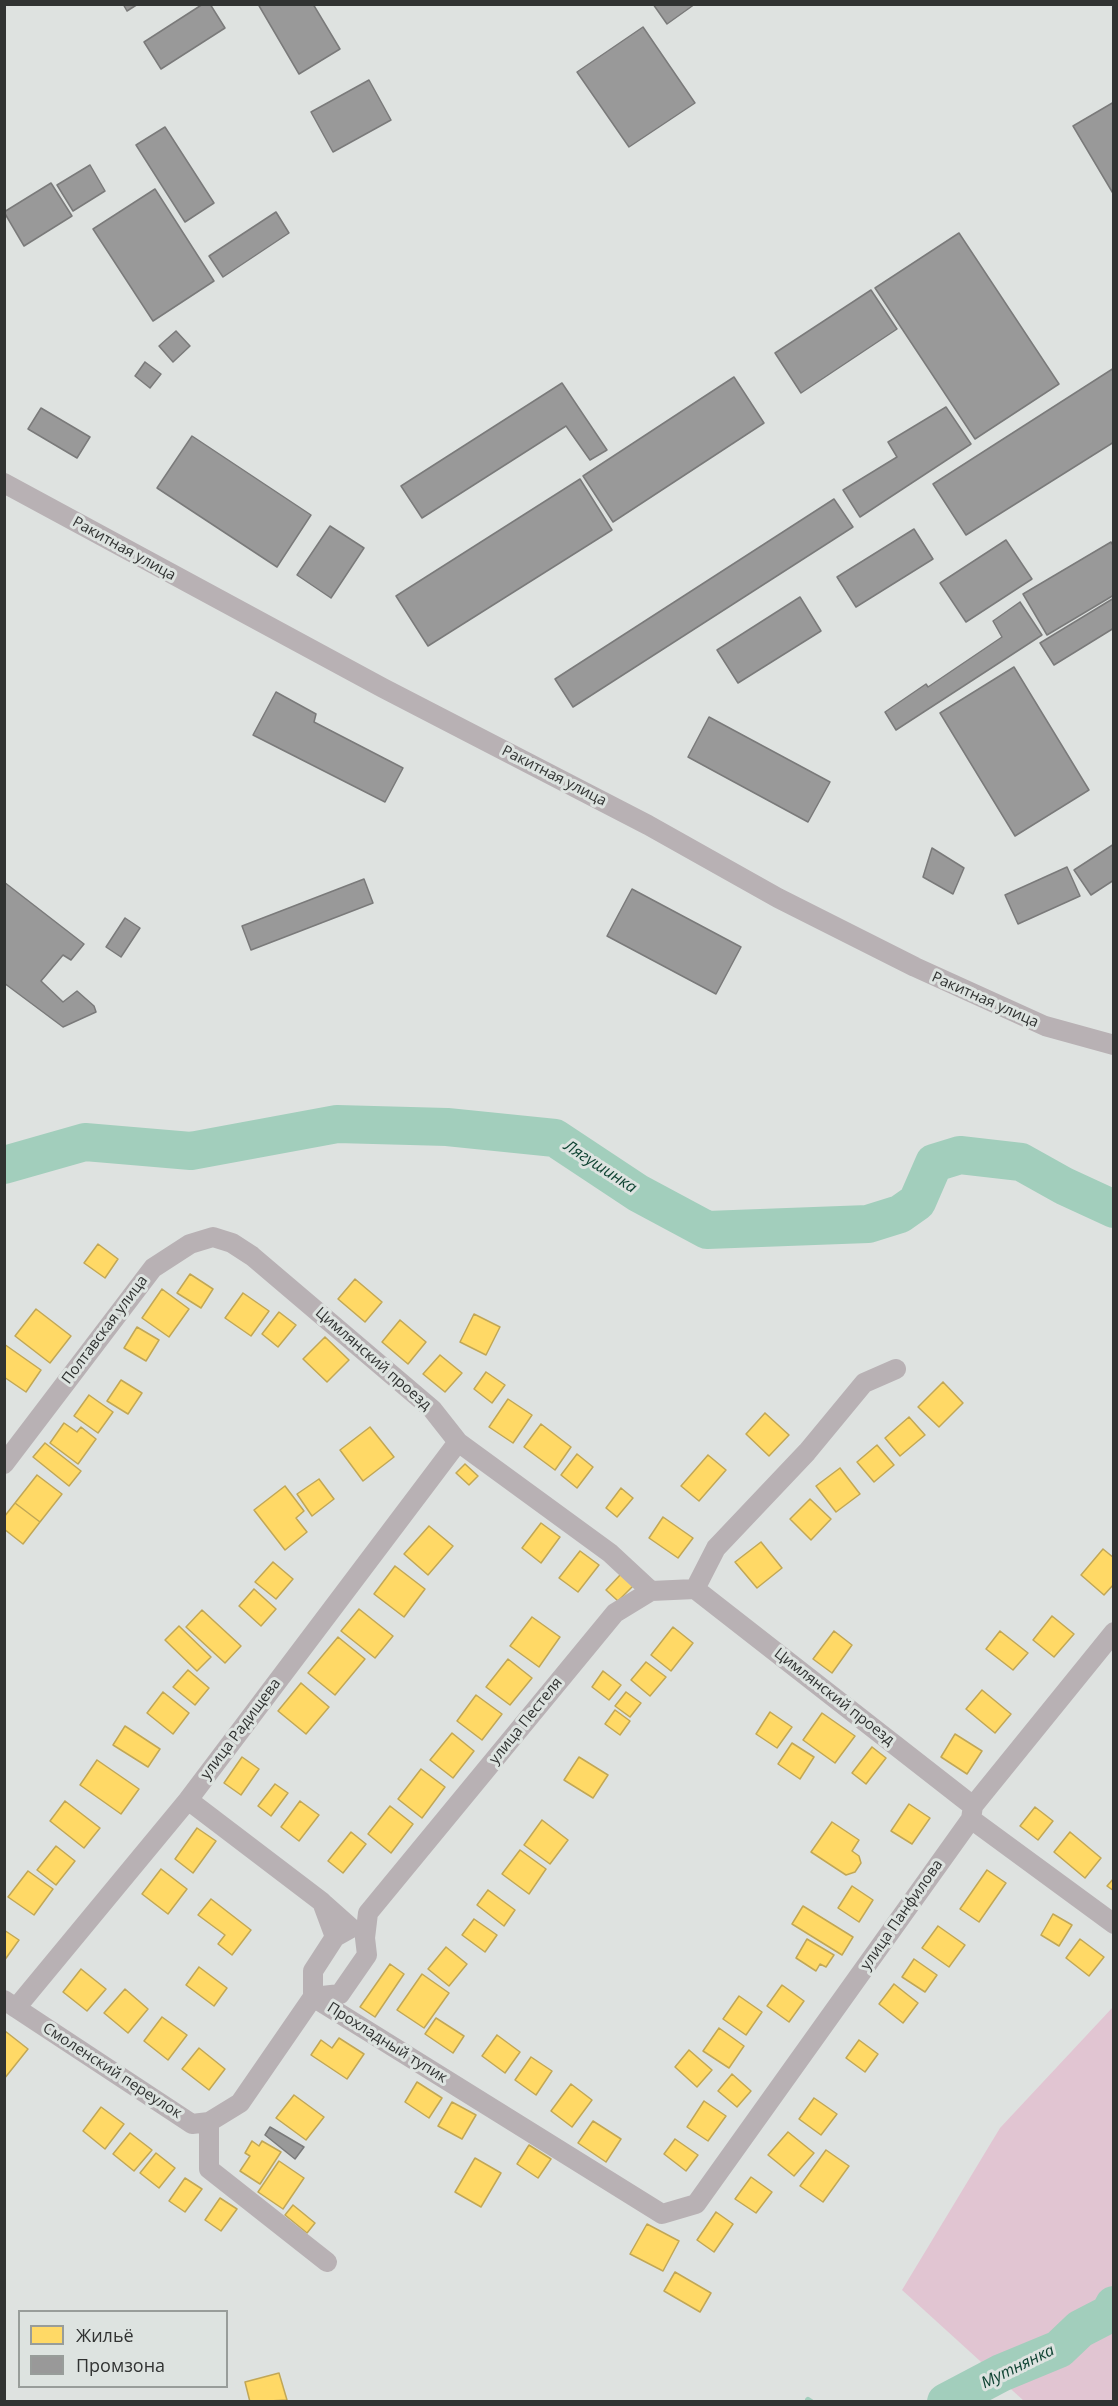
<!DOCTYPE html>
<meta charset="utf-8">
<style>
body{margin:0}
#map{position:relative;width:1118px;height:2406px;overflow:hidden;background:#dee2e0;font-family:"Open Sans",sans-serif}
canvas{display:block}
.frame{position:absolute;inset:0;border:6px solid #313332;pointer-events:none}
.legend{position:absolute;left:18px;top:2310px;width:210px;height:78px;box-sizing:border-box;background:#dde3e0;border:2px solid #989d9a;margin:0;padding:8px 10px;list-style:none;font-size:18px;color:#313332}
.legend li{display:flex;align-items:center;gap:12px;height:30px}
.legend b{width:30px;border:2px solid #989d9a}
</style>
<div id="map">
<canvas width="1118" height="2406"></canvas>
<div class="frame"></div>
<ul class="legend">
<li><b style="height:16px;background:#ffd966"></b>Жильё</li>
<li><b style="height:16px;background:#999"></b>Промзона</li>
</ul>
</div>
<script>
const g = document.querySelector('canvas').getContext('2d');
g.lineJoin = 'round';
function fill(path, color) {
  g.fillStyle = color;
  g.fill(path, 'evenodd');
}
function poly(rows) {
  const path = new Path2D();
  for (const r of rows) {
    path.moveTo(r[0], r[1]);
    for (let i = 2; i < r.length; i += 2) path.lineTo(r[i], r[i + 1]);
  }
  return path;
}
function trace(path, color, width, dash) {
  g.strokeStyle = color;
  g.lineWidth = width;
  g.lineCap = dash ? 'butt' : 'round';
  g.setLineDash(dash || []);
  g.stroke(path);
}
function write(font, color, halo, rows, align = 'center') {
  g.font = font + ' "Open Sans",sans-serif';
  g.lineWidth = 6;
  g.setLineDash([]);
  g.textBaseline = 'middle';
  g.strokeStyle = halo;
  g.fillStyle = color;
  for (const [text, x, y, turn = 0] of rows) {
    g.save();
    g.translate(x, y);
    g.rotate((+turn || 0) * Math.PI / 180);
    g.textAlign = isNaN(turn) ? turn : align;
    if (halo) g.strokeText(text, 0, 0);
    g.fillText(text, 0, 0);
    g.restore();
  }
}
fill(poly([
 [1113,2007,1113,2401,1024,2401,902,2290,1000,2128]
]), '#e1c5d2');
const homes = poly([
 [98,1244,118,1259,105,1278,84,1263,98,1244],
 [190,1274,213,1289,201,1308,177,1293,190,1274],
 [355,1279,382,1302,365,1322,338,1299,355,1279],
 [162,1289,189,1309,169,1337,142,1318,162,1289],
 [243,1293,269,1311,251,1336,225,1318,243,1293],
 [36,1309,71,1336,50,1363,15,1336,36,1309],
 [279,1312,296,1325,278,1347,262,1334,279,1312],
 [474,1314,500,1327,486,1355,460,1342,474,1314],
 [400,1320,426,1342,408,1364,382,1342,400,1320],
 [137,1327,159,1340,146,1361,124,1348,137,1327],
 [325,1337,349,1360,327,1382,303,1359,325,1337],
 [4,1344,41,1370,26,1392,4,1377,4,1344],
 [440,1355,462,1373,445,1392,423,1374,440,1355],
 [486,1372,505,1385,492,1403,474,1389,486,1372],
 [121,1380,142,1393,128,1414,107,1401,121,1380],
 [943,1382,963,1403,939,1427,918,1407,943,1382],
 [89,1395,113,1412,98,1433,74,1416,89,1395],
 [508,1399,532,1415,513,1443,489,1427,508,1399],
 [765,1413,789,1435,769,1456,746,1434,765,1413],
 [909,1417,925,1435,900,1456,885,1438,909,1417],
 [64,1423,77,1432,81,1427,96,1439,78,1464,50,1443,64,1423],
 [541,1424,571,1447,555,1470,524,1447,541,1424],
 [370,1427,394,1457,363,1481,340,1450,370,1427],
 [45,1443,81,1471,69,1486,33,1457,45,1443],
 [877,1445,894,1465,874,1482,857,1462,877,1445],
 [577,1454,593,1467,577,1488,561,1475,577,1454],
 [708,1455,726,1470,699,1501,681,1486,708,1455],
 [465,1464,478,1476,469,1485,456,1473,465,1464],
 [840,1468,860,1494,836,1512,816,1486,840,1468],
 [37,1475,62,1494,40,1522,15,1503,37,1475],
 [319,1479,334,1499,312,1516,297,1494,319,1479],
 [285,1486,304,1511,296,1518,307,1532,285,1550,254,1510,285,1486],
 [621,1488,633,1498,617,1517,606,1508,621,1488],
 [810,1499,831,1519,811,1540,790,1519,810,1499],
 [15,1503,40,1522,23,1544,4,1529,4,1517,15,1503],
 [663,1517,693,1538,678,1558,649,1538,663,1517],
 [541,1523,560,1537,541,1563,522,1548,541,1523],
 [429,1526,453,1546,428,1575,404,1554,429,1526],
 [761,1542,782,1568,757,1588,735,1562,761,1542],
 [1103,1549,1114,1558,1114,1584,1104,1595,1081,1575,1103,1549],
 [580,1551,599,1565,578,1592,559,1578,580,1551],
 [273,1562,293,1579,276,1599,255,1582,273,1562],
 [395,1566,425,1589,404,1617,374,1594,395,1566],
 [621,1574,633,1586,618,1601,606,1590,621,1574],
 [254,1589,276,1609,261,1626,239,1606,254,1589],
 [359,1609,393,1636,375,1658,341,1631,359,1609],
 [202,1610,241,1646,225,1663,186,1627,202,1610],
 [1052,1616,1074,1634,1054,1657,1033,1640,1052,1616],
 [532,1617,560,1637,539,1667,510,1646,532,1617],
 [179,1626,211,1657,197,1671,165,1640,179,1626],
 [673,1627,693,1643,671,1671,651,1655,673,1627],
 [834,1631,852,1645,832,1673,813,1659,834,1631],
 [1000,1631,1028,1653,1013,1670,986,1649,1000,1631],
 [338,1637,365,1659,335,1695,308,1673,338,1637],
 [508,1659,532,1678,510,1705,486,1687,508,1659],
 [646,1662,666,1677,650,1696,631,1680,646,1662],
 [188,1670,209,1688,195,1705,173,1687,188,1670],
 [603,1671,621,1685,609,1700,592,1687,603,1671],
 [301,1683,329,1707,306,1734,278,1711,301,1683],
 [982,1690,1011,1714,995,1733,966,1709,982,1690],
 [163,1692,189,1713,173,1734,147,1713,163,1692],
 [626,1692,641,1703,630,1717,615,1706,626,1692],
 [476,1695,502,1714,482,1740,457,1721,476,1695],
 [615,1710,630,1721,620,1735,605,1724,615,1710],
 [770,1712,792,1727,777,1748,756,1734,770,1712],
 [822,1713,855,1736,835,1763,803,1740,822,1713],
 [125,1726,160,1749,148,1767,113,1745,125,1726],
 [452,1733,474,1751,453,1778,430,1760,452,1733],
 [955,1734,982,1751,967,1774,941,1757,955,1734],
 [792,1743,814,1757,800,1779,778,1764,792,1743],
 [872,1747,886,1758,866,1784,852,1773,872,1747],
 [242,1757,259,1769,241,1795,224,1783,242,1757],
 [579,1757,608,1775,593,1798,564,1780,579,1757],
 [97,1760,139,1789,121,1814,80,1785,97,1760],
 [421,1769,445,1787,422,1818,398,1799,421,1769],
 [275,1784,288,1793,271,1816,258,1806,275,1784],
 [65,1801,100,1828,84,1848,50,1821,65,1801],
 [300,1801,319,1815,299,1841,281,1827,300,1801],
 [909,1804,930,1818,912,1844,891,1831,909,1804],
 [390,1806,413,1824,391,1853,368,1834,390,1806],
 [1035,1807,1053,1821,1038,1840,1020,1826,1035,1807],
 [542,1820,568,1840,550,1864,524,1845,542,1820],
 [832,1822,859,1840,852,1851,859,1856,861,1863,855,1872,846,1875,811,1852,832,1822],
 [197,1828,216,1841,193,1873,175,1859,197,1828],
 [351,1832,366,1844,343,1873,328,1861,351,1832],
 [1070,1832,1101,1858,1085,1878,1054,1852,1070,1832],
 [56,1846,75,1861,56,1885,37,1870,56,1846],
 [520,1850,546,1869,529,1894,502,1874,520,1850],
 [161,1869,187,1889,168,1914,142,1894,161,1869],
 [987,1870,1006,1883,979,1922,960,1909,987,1870],
 [28,1871,53,1889,34,1915,8,1897,28,1871],
 [1114,1878,1114,1891,1107,1886,1114,1878],
 [852,1886,873,1900,859,1922,838,1908,852,1886],
 [488,1890,515,1910,504,1926,477,1905,488,1890],
 [211,1899,251,1930,232,1955,218,1944,225,1935,198,1915,211,1899],
 [803,1906,853,1937,842,1955,792,1924,803,1906],
 [1053,1914,1072,1925,1059,1946,1041,1935,1053,1914],
 [474,1919,497,1935,485,1952,462,1935,474,1919],
 [938,1926,965,1945,949,1967,922,1948,938,1926],
 [4,1930,19,1940,4,1961,4,1930],
 [807,1939,834,1955,826,1967,820,1964,816,1971,796,1958,807,1939],
 [1080,1939,1104,1957,1089,1976,1066,1958,1080,1939],
 [446,1947,467,1964,449,1986,428,1969,446,1947],
 [914,1959,937,1975,925,1992,902,1977,914,1959],
 [390,1964,404,1974,375,2017,360,2007,390,1964],
 [199,1967,227,1988,214,2006,186,1985,199,1967],
 [81,1969,106,1989,87,2011,63,1992,81,1969],
 [422,1974,449,1993,424,2028,397,2010,422,1974],
 [894,1984,918,2003,903,2023,879,2004,894,1984],
 [782,1985,804,2001,789,2022,767,2006,782,1985],
 [125,1989,148,2009,128,2033,104,2013,125,1989],
 [739,1996,762,2012,746,2035,723,2019,739,1996],
 [162,2017,187,2035,168,2060,144,2041,162,2017],
 [436,2018,464,2036,453,2053,425,2034,436,2018],
 [719,2028,744,2046,729,2068,703,2051,719,2028],
 [5,2031,28,2049,4,2079,4,2032,5,2031],
 [497,2035,520,2052,505,2073,482,2056,497,2035],
 [339,2038,364,2054,347,2079,311,2055,321,2040,332,2048,339,2038],
 [859,2040,878,2054,865,2072,846,2058,859,2040],
 [199,2048,225,2069,209,2090,182,2069,199,2048],
 [689,2050,712,2070,697,2087,675,2067,689,2050],
 [531,2057,552,2071,536,2095,515,2080,531,2057],
 [732,2074,751,2091,737,2107,718,2091,732,2074],
 [417,2082,442,2098,429,2118,405,2102,417,2082],
 [571,2084,592,2100,572,2127,551,2111,571,2084],
 [294,2095,324,2117,306,2140,276,2118,294,2095],
 [814,2098,837,2114,821,2135,799,2119,814,2098],
 [704,2101,726,2116,708,2141,687,2127,704,2101],
 [452,2102,476,2115,462,2139,438,2126,452,2102],
 [101,2107,124,2124,105,2149,83,2131,101,2107],
 [593,2121,621,2139,606,2162,578,2143,593,2121],
 [788,2132,814,2153,794,2176,768,2155,788,2132],
 [130,2133,152,2150,134,2171,113,2154,130,2133],
 [675,2139,698,2155,686,2171,664,2154,675,2139],
 [252,2141,259,2146,262,2141,281,2152,260,2184,240,2171,250,2156,245,2153,252,2141],
 [529,2145,551,2159,538,2178,517,2164,529,2145],
 [826,2150,849,2166,823,2202,800,2186,826,2150],
 [156,2153,175,2168,159,2188,140,2173,156,2153],
 [475,2158,501,2173,481,2207,455,2192,475,2158],
 [279,2161,304,2178,283,2209,258,2192,279,2161],
 [751,2177,772,2192,756,2213,735,2199,751,2177],
 [185,2178,202,2189,185,2212,169,2201,185,2178],
 [220,2198,237,2209,221,2231,205,2220,220,2198],
 [293,2205,315,2223,307,2233,285,2215,293,2205],
 [716,2212,733,2224,714,2252,697,2240,716,2212],
 [647,2224,679,2241,663,2271,630,2254,647,2224],
 [675,2272,711,2293,700,2312,664,2291,675,2272],
 [279,2373,287,2400,250,2402,245,2382,279,2373]
]);
fill(homes, '#ffd966');
trace(homes, '#c1a756', 1.5);
const industry = poly([
 [123,4,138,4,127,11,123,4],
 [203,4,210,4,225,28,161,69,144,42,203,4],
 [258,4,313,4,340,49,299,74,258,4],
 [653,4,695,4,667,24,653,4],
 [643,27,695,103,629,147,577,72,643,27],
 [369,80,391,120,333,152,311,112,369,80],
 [1114,102,1114,195,1073,126,1114,102],
 [165,127,214,203,185,222,136,145,165,127],
 [90,165,105,191,73,211,57,185,90,165],
 [51,183,72,216,24,246,4,212,51,183],
 [155,189,214,281,153,321,93,229,155,189],
 [276,212,289,233,223,277,209,256,276,212],
 [959,233,1059,384,975,439,875,288,959,233],
 [871,290,897,329,801,393,775,353,871,290],
 [176,331,190,346,173,362,159,346,176,331],
 [145,362,161,374,150,388,135,376,145,362],
 [1114,368,1114,442,966,535,933,484,1114,368],
 [734,377,764,423,613,522,583,476,734,377],
 [562,383,607,450,590,460,566,426,422,518,401,486,562,383],
 [946,407,971,444,860,517,843,490,897,457,888,442,946,407],
 [41,408,90,437,77,458,28,429,41,408],
 [192,436,311,515,277,567,157,488,192,436],
 [580,479,612,530,428,646,396,596,580,479],
 [834,499,853,527,573,707,555,679,834,499],
 [330,526,364,548,331,598,297,575,330,526],
 [914,529,933,559,856,607,837,577,914,529],
 [1006,540,1032,579,966,622,940,583,1006,540],
 [1111,542,1114,547,1114,595,1047,635,1023,594,1111,542],
 [800,597,821,631,738,683,717,650,800,597],
 [1114,598,1114,628,1054,665,1040,643,1114,598],
 [1020,602,1042,635,896,730,885,712,926,684,928,687,1002,637,993,621,1020,602],
 [1014,667,1089,790,1015,836,940,713,1014,667],
 [276,692,316,714,314,722,403,768,385,802,253,735,276,692],
 [709,717,830,782,808,822,688,757,709,717],
 [1114,844,1114,880,1091,895,1074,870,1114,844],
 [932,848,964,868,953,894,923,877,932,848],
 [1067,867,1080,896,1018,924,1005,895,1067,867],
 [364,879,373,903,251,950,242,926,364,879],
 [4,882,84,944,71,960,63,955,41,981,63,1002,77,991,94,1006,96,1012,63,1027,4,983,4,882],
 [632,889,741,947,716,994,607,936,632,889],
 [125,918,140,928,121,957,106,947,125,918],
 [270,2127,304,2147,295,2159,265,2135,270,2127]
]);
fill(industry, '#999');
trace(industry, '#7a7a7a', 1.5);
trace(poly([
 [808,2400,811,2402]
]), '#a2cebc', 6);
trace(poly([
 [4,1165,85,1142,191,1151,337,1124,447,1127,555,1138,638,1193,707,1230,868,1224,900,1214,917,1202,934,1163,960,1155,1021,1162,1064,1186,1114,1209],
 [946,2402,1001,2373,1059,2349,1080,2329,1109,2314,1114,2305]
]), '#a2cebc', 38);
trace(poly([
 [4,483,383,688,648,825,778,898,915,967,1045,1026,1114,1045],
 [4,1464,153,1268,190,1244,213,1237,232,1243,252,1256,432,1409,458,1442,610,1553,651,1591],
 [695,1589,973,1806],
 [188,1800,322,1902,335,1937,313,1971,313,1997,662,2214,696,2204,971,1819,973,1806,1114,1632],
 [971,1819,1114,1924],
 [324,1904,351,1928,335,1937],
 [4,2000,192,2124,209,2122,209,2169,327,2262],
 [16,2008,188,1800,458,1442],
 [209,2122,240,2103,313,1997,340,1994,367,1955,365,1938,368,1913,615,1613,651,1591,695,1589,716,1548,807,1452,864,1383,896,1369]
]), '#b8b1b4', 20);
write('15px', '#313332', '#dde3e0', [
 ["Ракитная улица",124,549,29],
 ["Ракитная улица",554,776,27],
 ["Ракитная улица",985,1000,24],
 ["Полтавская улица",105,1330,-53],
 ["Цимлянский проезд",373,1359,41],
 ["Цимлянский проезд",834,1697,38],
 ["улица Пестеля",526,1721,-51],
 ["улица Радищева",241,1729,-53],
 ["улица Панфилова",902,1915,-55],
 ["Прохладный тупик",387,2043,32],
 ["Смоленский переулок",112,2071,33]
]);
write('italic 16px', '#0f4332', '#dde3e0', [
 ["Лягушинка",600,1167,33],
 ["Мутнянка",1018,2367,-26]
]);
</script>
